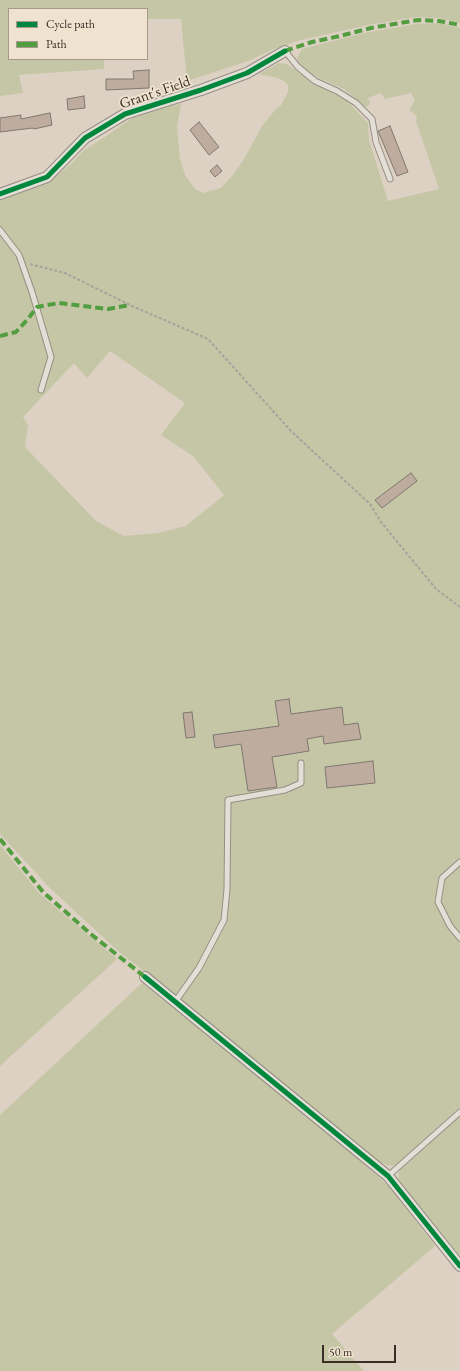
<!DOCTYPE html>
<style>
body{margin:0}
#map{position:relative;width:460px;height:1371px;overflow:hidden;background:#dcd1c2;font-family:"EB Garamond",serif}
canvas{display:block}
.legend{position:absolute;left:8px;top:8px;width:140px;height:52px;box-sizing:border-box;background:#efe3d0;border:1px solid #a79a8c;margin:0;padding:5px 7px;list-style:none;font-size:12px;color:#3b2c26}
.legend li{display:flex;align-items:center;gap:8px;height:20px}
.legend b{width:20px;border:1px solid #a79a8c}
.scale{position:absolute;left:322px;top:1345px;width:74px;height:18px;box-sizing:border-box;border:2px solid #3b2c26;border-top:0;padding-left:5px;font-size:12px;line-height:14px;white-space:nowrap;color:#3b2c26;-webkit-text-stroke:3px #efe3d0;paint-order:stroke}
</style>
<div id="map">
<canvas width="460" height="1371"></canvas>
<ul class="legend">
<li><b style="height:5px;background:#00873e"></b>Cycle path</li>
<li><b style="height:5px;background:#529d40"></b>Path</li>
</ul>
<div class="scale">50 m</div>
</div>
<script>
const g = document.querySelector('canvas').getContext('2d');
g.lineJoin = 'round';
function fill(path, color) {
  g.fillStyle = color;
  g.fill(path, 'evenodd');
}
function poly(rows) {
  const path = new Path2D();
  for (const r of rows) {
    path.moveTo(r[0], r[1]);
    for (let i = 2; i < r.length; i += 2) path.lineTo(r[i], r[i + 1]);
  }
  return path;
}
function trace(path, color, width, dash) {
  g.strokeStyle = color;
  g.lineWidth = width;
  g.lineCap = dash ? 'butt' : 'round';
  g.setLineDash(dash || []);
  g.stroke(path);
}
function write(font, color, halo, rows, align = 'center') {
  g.font = font + ' "EB Garamond",serif';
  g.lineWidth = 3.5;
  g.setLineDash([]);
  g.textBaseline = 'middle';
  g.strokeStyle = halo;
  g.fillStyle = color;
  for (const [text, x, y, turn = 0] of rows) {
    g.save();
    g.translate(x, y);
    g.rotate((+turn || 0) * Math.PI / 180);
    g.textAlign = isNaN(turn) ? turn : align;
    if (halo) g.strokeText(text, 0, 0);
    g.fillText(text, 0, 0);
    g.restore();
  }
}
fill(poly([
 [0,0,460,0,460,23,437,18,416,17,368,25,301,40,274,49,248,61,187,81,181,19,147,19,147,9,9,9,9,59,104,59,104,69,19,75,23,93,0,96],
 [440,23,460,28,460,1107,398,1163,393,1166,387,1165,378,1161,194,1010,118,951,51,889,0,834,0,196,47,181,59,174,72,163,84,150,105,137,129,120,157,108,181,104,177,127,180,159,185,175,195,189,203,193,221,188,233,175,244,159,262,126,275,110,281,105,288,92,288,85,285,82,278,78,259,74,279,63,287,64,312,82,347,101,368,123,369,140,388,201,439,189,416,121,417,116,409,110,415,100,411,93,385,99,381,93,368,98,370,104,366,107,344,89,312,75,300,65,297,58,302,49,364,33,416,24],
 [110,351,185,403,161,435,193,456,224,495,186,526,158,533,124,536,96,521,25,447,28,425,23,417,74,363,87,378],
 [0,845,40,894,117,959,0,1066],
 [142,983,312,1119,389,1186,435,1246,332,1334,364,1371,0,1371,0,1115],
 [460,1117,460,1258,398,1182,399,1171]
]), '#c5c6a6');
const building = poly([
 [149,70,149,88,106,90,106,79,134,79,133,71,149,70],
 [84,96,85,108,68,110,67,99,84,96],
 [50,113,52,125,34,129,33,128,0,132,0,118,21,115,21,119,50,113],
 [199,122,219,147,209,155,190,130,199,122],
 [390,126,408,172,397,176,378,131,390,126],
 [217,165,222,171,215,177,210,171,217,165],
 [411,473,417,481,382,508,375,500,411,473],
 [289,699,291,714,342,707,344,725,358,723,361,739,324,744,323,736,307,739,309,751,272,757,277,787,248,791,241,744,215,748,213,735,279,726,275,701,289,699],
 [192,712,195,737,186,738,183,713,192,712],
 [373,761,375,783,327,788,325,767,373,761]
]);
fill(building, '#beac9e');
trace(building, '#807870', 1);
const lane = poly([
 [285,51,298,67,315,81,337,91,356,103,372,119,376,142,390,179],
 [0,230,19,255,32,292,51,357,41,390],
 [460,862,442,878,438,902,450,926,460,938],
 [175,1002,199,968,224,920,227,889,228,800,285,790,301,783,301,763],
 [388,1176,460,1112]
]);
const street = poly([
 [0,194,47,177,85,138,125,114,201,90,247,73,285,51],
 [145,977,388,1176,460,1266]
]);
trace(lane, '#968e85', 7);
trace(street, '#968e85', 12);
trace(poly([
 [30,264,65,273,130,305,208,339,291,431,370,504,381,522,436,589,460,607]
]), '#a7a29c', 2, [3, 2]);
trace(lane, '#e4dfd6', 5);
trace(street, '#e4dfd6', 10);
trace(poly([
 [285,51,312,42,340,36,371,28,418,20,439,21,460,25],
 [0,336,16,332,28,319,37,307,59,303,108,309,130,305],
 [0,839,43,892,92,935,145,977]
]), '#529d40', 4, [8, 4]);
trace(poly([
 [0,194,47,177,85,138,125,114,201,90,247,73,285,51],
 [145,977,388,1176,460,1266]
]), '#00873e', 5);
write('15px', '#3b2c26', '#efe3d0', [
 ["Grant's Field",155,93,-19]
]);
</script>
